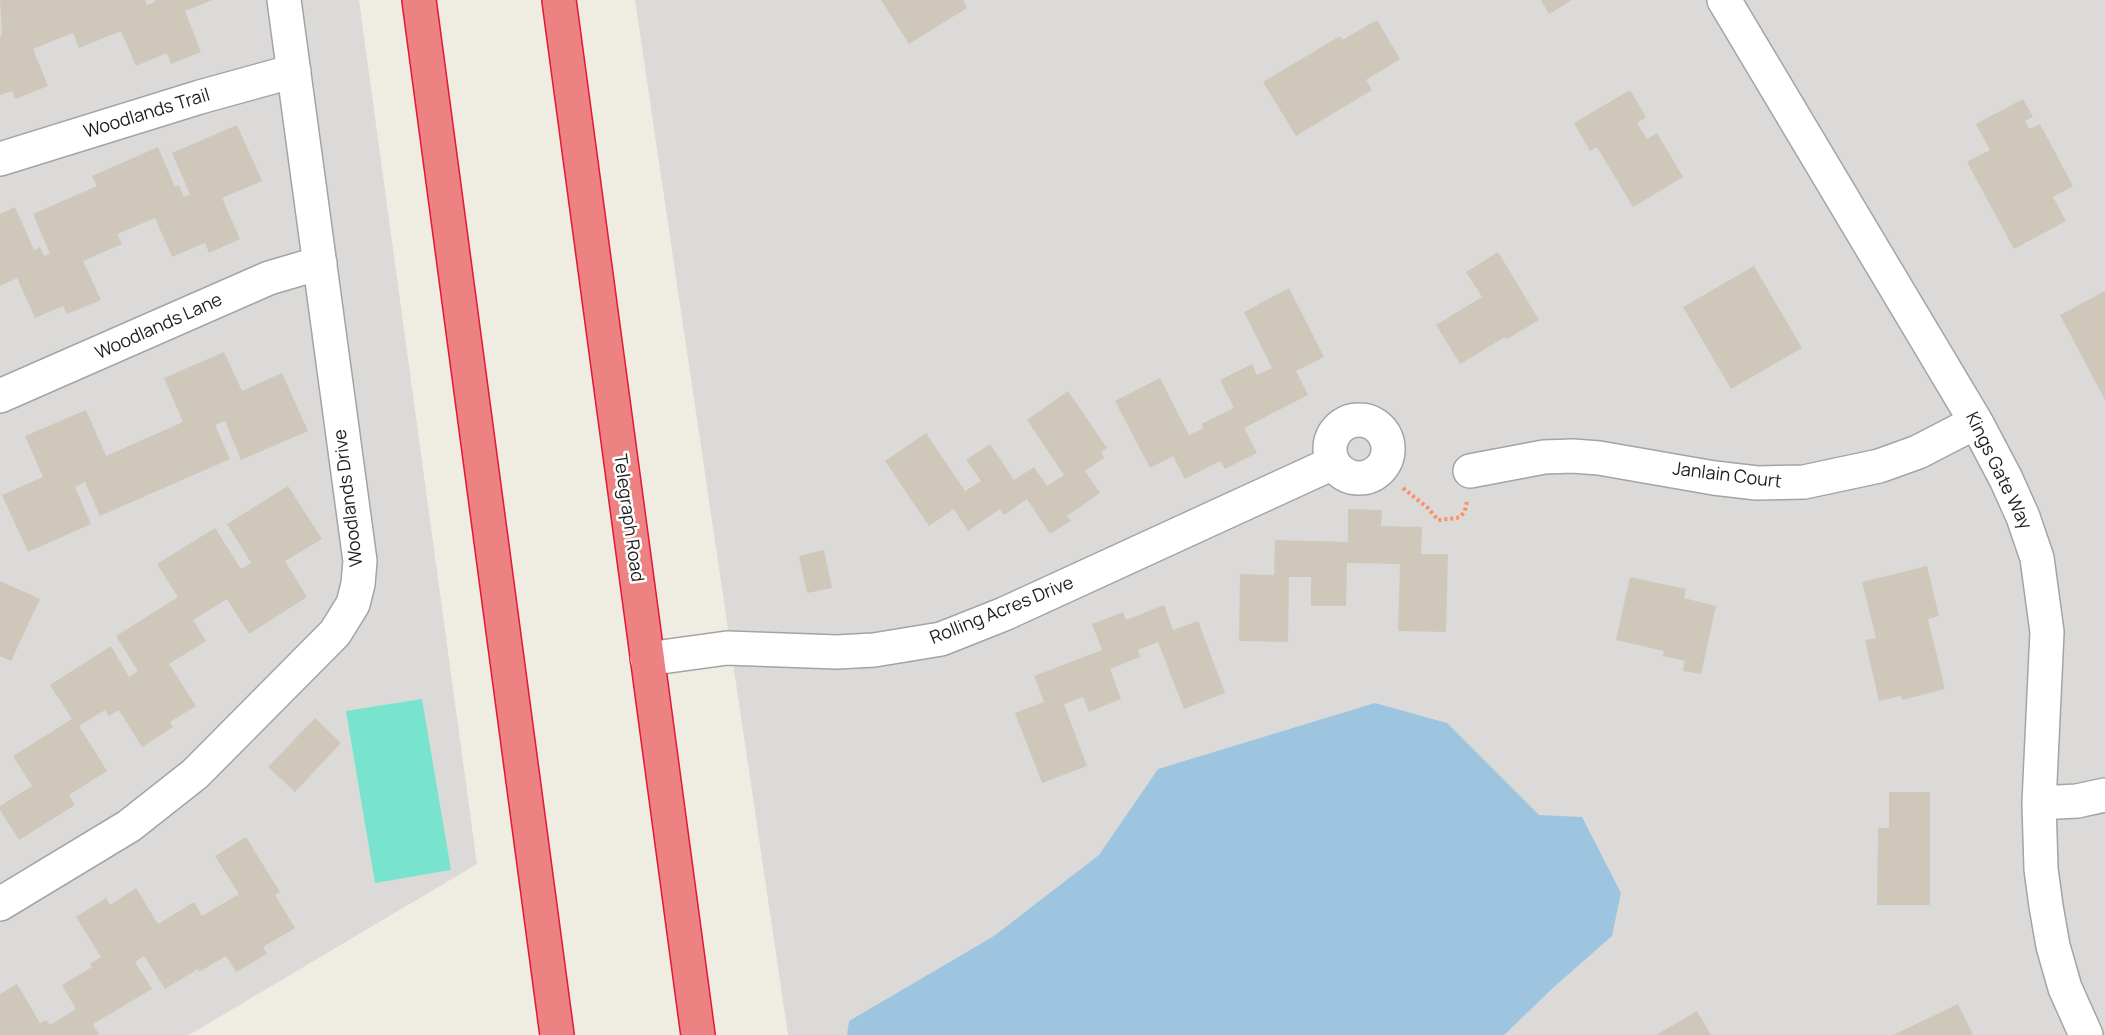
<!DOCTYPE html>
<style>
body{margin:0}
canvas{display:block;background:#efede1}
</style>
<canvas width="2105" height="1035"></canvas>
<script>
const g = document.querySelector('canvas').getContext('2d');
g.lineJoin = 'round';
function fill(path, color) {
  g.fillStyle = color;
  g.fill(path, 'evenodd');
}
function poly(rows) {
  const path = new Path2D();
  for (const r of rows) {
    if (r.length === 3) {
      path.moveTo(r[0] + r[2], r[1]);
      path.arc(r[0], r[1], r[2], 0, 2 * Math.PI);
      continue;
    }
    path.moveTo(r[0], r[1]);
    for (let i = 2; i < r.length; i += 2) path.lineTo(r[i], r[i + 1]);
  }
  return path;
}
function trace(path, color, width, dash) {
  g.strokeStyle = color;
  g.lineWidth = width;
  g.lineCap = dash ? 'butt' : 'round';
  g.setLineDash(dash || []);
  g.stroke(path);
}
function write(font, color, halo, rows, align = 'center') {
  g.font = font + ' Manrope,sans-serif';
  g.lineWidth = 5;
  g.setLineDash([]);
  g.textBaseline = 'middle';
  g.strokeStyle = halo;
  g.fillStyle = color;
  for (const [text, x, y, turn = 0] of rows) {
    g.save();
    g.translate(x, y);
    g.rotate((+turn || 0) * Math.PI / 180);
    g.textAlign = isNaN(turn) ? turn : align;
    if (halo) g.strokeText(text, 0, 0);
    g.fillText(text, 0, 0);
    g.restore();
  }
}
fill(poly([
 [0,0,359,0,477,864,189,1035,0,1035],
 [635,0,2105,0,2105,1035,788,1035]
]), '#dbdad9');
fill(poly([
 [422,699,451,870,375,883,346,711]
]), '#79e4ce');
fill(poly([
 [1375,703,1447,723,1539,815,1582,817,1621,893,1612,936,1555,986,1504,1035,847,1035,849,1021,994,936,1099,855,1158,769]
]), '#9ec5e0');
fill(poly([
 [0,0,145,0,147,5,155,2,154,0,213,0,185,11,201,52,171,64,167,53,136,66,121,31,79,48,73,33,33,49,48,86,15,99,12,91,0,95,0,36,2,35],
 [881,0,963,0,967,8,909,44],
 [1541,0,1572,0,1549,14],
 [1377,20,1400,59,1366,80,1372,90,1296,136,1263,82,1340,36,1342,40],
 [1630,90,1646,117,1637,123,1647,139,1657,133,1683,177,1633,207,1597,147,1590,151,1574,123],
 [2023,99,2033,117,2025,121,2029,129,2040,124,2073,186,2053,197,2066,221,2014,249,1967,162,1990,150,1976,124],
 [237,125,262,181,222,198,240,239,209,253,205,243,172,257,155,218,117,234,122,244,83,261,101,300,67,314,63,306,35,318,17,278,0,286,0,214,15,207,34,250,40,247,44,256,50,254,33,214,97,186,92,176,158,147,175,187,179,185,184,197,190,194,172,153],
 [1498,252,1539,320,1507,339,1505,337,1460,364,1436,325,1482,297,1466,272],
 [1754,266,1802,348,1731,389,1683,307],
 [1289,288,1324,357,1296,371,1308,395,1244,428,1257,453,1225,469,1220,461,1185,479,1173,456,1150,468,1115,401,1160,378,1189,435,1204,428,1201,424,1234,408,1220,380,1252,364,1257,375,1272,368,1244,312],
 [2105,291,2105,400,2060,315],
 [224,352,242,391,282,373,308,431,241,460,225,421,215,425,230,459,100,516,85,482,75,487,91,524,28,552,2,495,43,477,25,436,86,410,106,456,183,422,164,378],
 [1068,391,1107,448,1101,452,1104,458,1085,471,1100,493,1067,516,1071,521,1050,534,1027,499,1004,515,1000,509,968,531,954,509,929,526,885,461,926,433,965,491,981,481,966,460,990,444,1014,480,1034,467,1047,486,1064,475,1027,420],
 [288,486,322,539,285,561,307,597,249,634,227,599,193,620,206,641,169,664,196,706,170,722,173,727,142,747,119,710,109,716,105,710,79,726,107,771,69,795,75,805,19,840,0,810,0,806,32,786,13,756,72,719,50,685,111,646,129,677,138,671,116,636,178,597,157,564,215,528,241,569,251,563,227,524],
 [1348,509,1382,510,1381,526,1422,527,1421,554,1448,554,1446,632,1398,631,1400,564,1347,563,1346,606,1311,606,1311,577,1289,577,1288,642,1239,641,1240,574,1274,575,1275,540,1348,542],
 [824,550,832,588,807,593,799,556],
 [1927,566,1939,616,1928,619,1945,689,1902,700,1901,696,1879,701,1865,640,1876,638,1862,582],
 [1630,577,1686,589,1684,598,1716,606,1701,674,1683,671,1685,661,1663,656,1664,651,1616,640],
 [0,581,40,599,11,661,0,656],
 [1164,605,1173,630,1198,621,1225,693,1184,709,1158,642,1138,650,1140,657,1110,669,1121,699,1089,712,1083,697,1064,704,1087,766,1042,783,1015,713,1044,702,1034,676,1102,650,1092,624,1123,612,1126,620],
 [315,718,341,743,295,792,268,767],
 [1889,792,1930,792,1930,905,1877,905,1878,828,1889,828],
 [246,837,280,892,275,895,295,928,263,947,267,954,236,972,226,956,199,972,198,969,165,989,144,956,135,962,152,989,93,1024,99,1035,0,1035,0,994,17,984,40,1023,46,1020,50,1025,76,1009,62,985,92,967,90,964,101,957,76,917,106,898,110,905,136,888,158,924,194,902,202,916,239,894,215,856],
 [1958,1004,1973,1035,1893,1035],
 [1697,1011,1711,1035,1656,1035]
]), '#cfc7ba');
const street = poly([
 [1724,0,1976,422,2006,479,2023,517,2037,558,2047,632,2039,803,2041,869,2046,906,2053,946,2065,988,2086,1035],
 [0,159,200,97,294,71],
 [0,396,269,278,320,263],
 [1359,449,29],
 [1470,471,1544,457,1573,456,1599,458,1714,478,1757,483,1804,482,1879,466,1918,452,1976,422],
 [647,659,727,648,837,652,874,650,941,639,1004,614,1333,463],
 [2039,803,2077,801,2105,795],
 [0,904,129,826,195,774,335,633,353,604,358,584,360,561,284,0]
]);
const highway = poly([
 [419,0,557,1035],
 [559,0,698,1035]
]);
trace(street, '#a4a4a4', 36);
trace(highway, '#e41738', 36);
trace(poly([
 [1403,488,1428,508,1438,520,1457,518,1461,516,1465,511,1467,501]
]), '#ff8f62', 4, [3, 3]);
trace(street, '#fff', 33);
trace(highway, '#ed8283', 33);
write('18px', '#1d1d1d', '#fff', [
 ["Woodlands Trail",147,114,-17],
 ["Woodlands Lane",159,327,-24],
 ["Kings Gate Way",1998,471,64],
 ["Janlain Court",1727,476,7],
 ["Woodlands Drive",349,498,-97],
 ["Telegraph Road",628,518,82],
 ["Rolling Acres Drive",1002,611,-22]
]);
</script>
